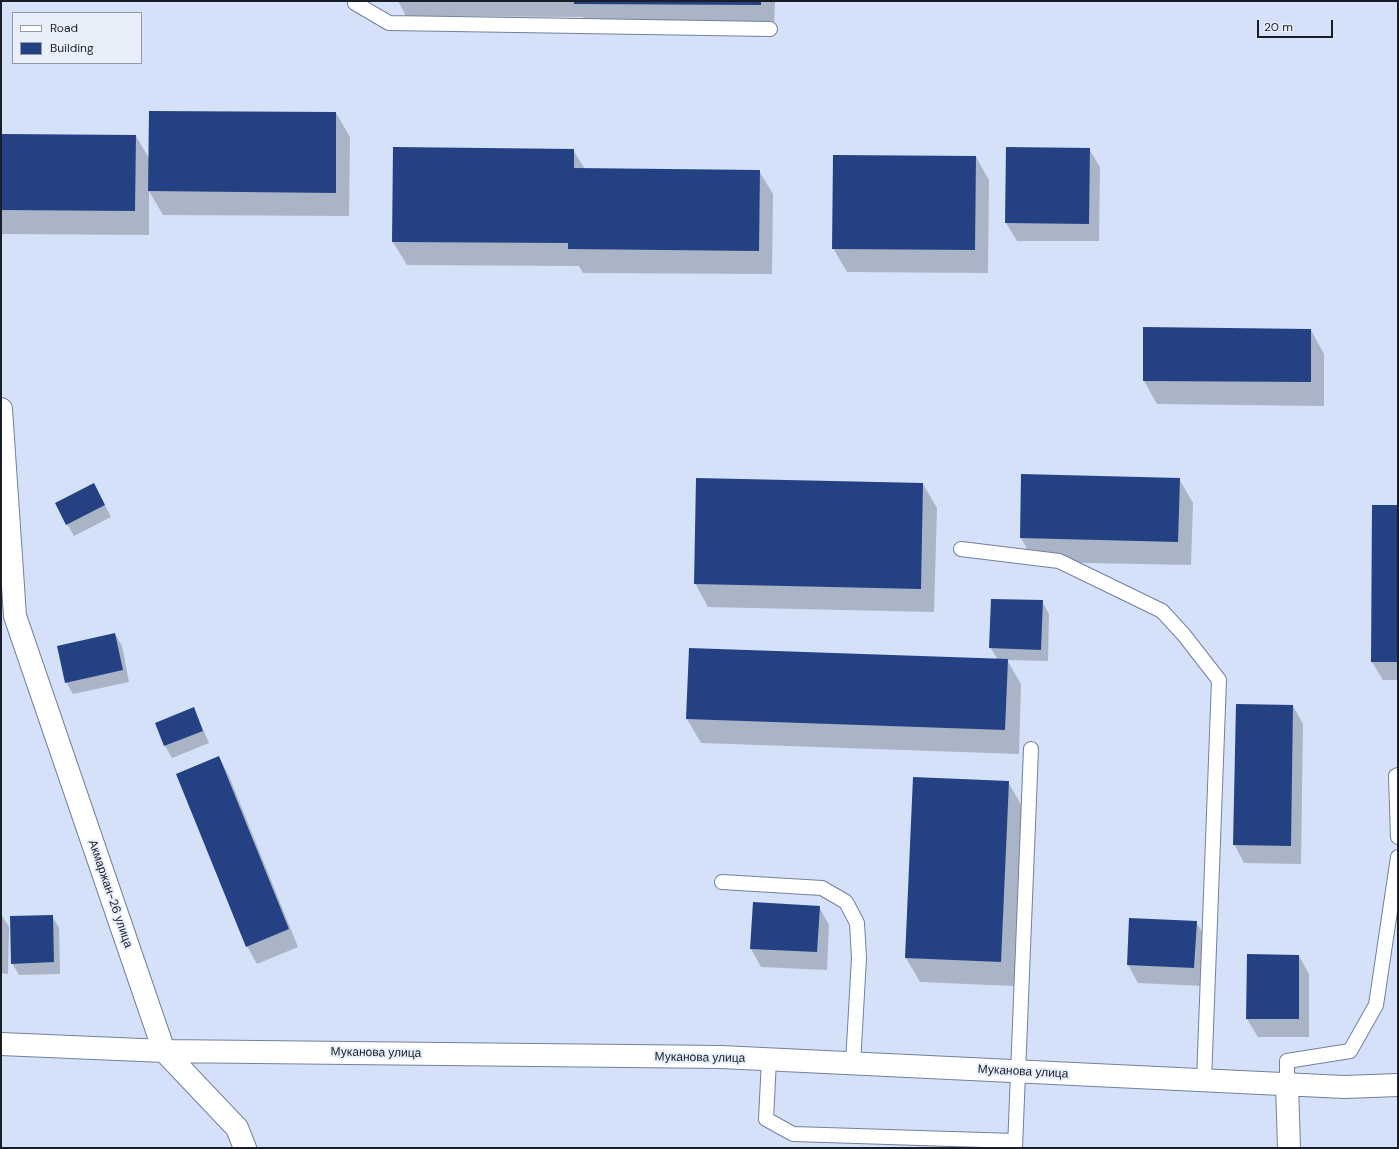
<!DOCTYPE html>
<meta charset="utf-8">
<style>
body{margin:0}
#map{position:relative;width:1399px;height:1149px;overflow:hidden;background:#d4e1f9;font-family:"DM Sans",sans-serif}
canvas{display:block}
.frame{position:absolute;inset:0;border:2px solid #181e28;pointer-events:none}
.legend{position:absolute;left:12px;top:12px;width:130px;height:52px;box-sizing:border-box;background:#e8eefa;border:1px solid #959ba6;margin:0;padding:5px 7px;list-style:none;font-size:12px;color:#181e28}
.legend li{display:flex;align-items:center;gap:8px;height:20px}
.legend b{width:20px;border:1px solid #959ba6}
.scale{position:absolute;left:1257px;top:20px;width:76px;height:18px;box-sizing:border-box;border:2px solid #181e28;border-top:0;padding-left:5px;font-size:12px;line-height:14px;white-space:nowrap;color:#181e28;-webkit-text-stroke:3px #e8eefa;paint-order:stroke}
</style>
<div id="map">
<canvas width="1399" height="1149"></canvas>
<div class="frame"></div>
<ul class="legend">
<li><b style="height:5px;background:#fff"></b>Road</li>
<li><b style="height:11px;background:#244283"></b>Building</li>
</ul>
<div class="scale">20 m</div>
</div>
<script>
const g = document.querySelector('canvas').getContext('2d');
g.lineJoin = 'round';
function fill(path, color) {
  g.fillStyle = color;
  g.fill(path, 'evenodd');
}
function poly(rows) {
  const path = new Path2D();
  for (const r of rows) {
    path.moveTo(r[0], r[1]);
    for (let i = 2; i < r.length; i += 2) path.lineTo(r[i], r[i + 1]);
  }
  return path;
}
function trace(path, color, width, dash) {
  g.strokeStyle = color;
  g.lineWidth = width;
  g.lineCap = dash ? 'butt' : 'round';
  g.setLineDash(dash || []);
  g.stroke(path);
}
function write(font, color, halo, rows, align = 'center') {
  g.font = font + ' "DM Sans",sans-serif';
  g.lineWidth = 4;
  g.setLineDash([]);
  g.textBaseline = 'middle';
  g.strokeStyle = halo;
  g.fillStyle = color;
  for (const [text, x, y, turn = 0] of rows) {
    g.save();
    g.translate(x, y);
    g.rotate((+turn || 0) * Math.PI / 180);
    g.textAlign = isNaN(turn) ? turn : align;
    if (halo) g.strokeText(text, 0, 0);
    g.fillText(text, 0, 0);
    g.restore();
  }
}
fill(poly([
 [398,1,775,1,774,28,589,27,583,17,406,16],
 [336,113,350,137,349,216,163,215,149,191,149,235,1,234,1,135,136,136,150,160],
 [1089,149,1100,167,1099,241,1017,241,1006,223],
 [573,150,585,169,759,171,773,194,772,274,583,273,579,266,407,265,393,242],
 [976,157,989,180,988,273,847,272,833,248],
 [1311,330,1324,354,1324,406,1157,404,1144,381],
 [1179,479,1193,503,1191,565,1034,562,1021,538],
 [94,484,111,517,74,536,67,524],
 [923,484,937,508,934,612,708,607,695,583],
 [1398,506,1398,680,1383,680,1372,662],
 [1042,601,1049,614,1048,661,1007,660,1021,684,1019,754,701,743,687,719,998,660,990,647],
 [115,634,122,646,129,682,73,694,66,682],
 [1293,706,1303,724,1301,864,1244,863,1234,844],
 [194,709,209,743,172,758,165,746],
 [219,757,229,776,298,947,257,964,247,946],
 [914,779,1008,782,1022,806,1014,986,920,982,906,958],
 [819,907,829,925,827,970,761,967,751,949],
 [1,914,9,927,8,974,1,973],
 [52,916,59,928,60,974,19,975,12,963],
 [1130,919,1196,922,1207,940,1204,986,1138,983,1128,965],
 [1299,956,1309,974,1309,1037,1258,1037,1247,1019]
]), '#0003');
fill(poly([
 [574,1,761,1,761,5,574,4],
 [149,111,336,112,336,193,148,191],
 [1,134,136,135,135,211,1,210],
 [393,147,574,149,574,168,760,170,759,251,568,249,568,243,392,242],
 [1006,147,1090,148,1089,224,1005,223],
 [833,155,976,156,975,250,832,249],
 [1143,327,1311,329,1311,382,1143,381],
 [1021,474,1180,478,1178,542,1020,538],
 [696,478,923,483,921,589,694,584],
 [94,483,105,505,66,525,55,503],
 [1372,505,1398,505,1398,662,1371,662],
 [991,599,1043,600,1041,650,989,648],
 [115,633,123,670,65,683,57,646],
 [689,648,1008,659,1005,730,686,719],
 [1236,704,1293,705,1291,846,1233,845],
 [194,707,203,731,164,746,155,723],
 [219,756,289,929,246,947,176,774],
 [913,777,1009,781,1001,962,905,958],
 [753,902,820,906,817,952,750,949],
 [53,915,54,962,11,964,10,916],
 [1129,918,1197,921,1194,968,1127,965],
 [1247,954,1299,955,1299,1019,1246,1019]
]), '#244283');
const lane = poly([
 [355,1,355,3,389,23,770,29],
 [961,549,1059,561,1162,611,1184,635,1219,680,1204,1081],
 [1398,775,1396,776,1398,837],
 [722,882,822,888,846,902,857,923,859,958,853,1064],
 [769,1060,766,1119,793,1134,1015,1141],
 [1287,1084,1287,1061,1350,1051,1376,1005,1398,857],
 [1015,1148,1031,749]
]);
const street = poly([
 [1,409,15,616,164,1051,237,1128,245,1148],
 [1,1044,164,1051,721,1057,1344,1087,1398,1085],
 [1287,1084,1289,1148]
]);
trace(lane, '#73819c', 16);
trace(street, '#73819c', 24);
trace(lane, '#fff', 14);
trace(street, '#fff', 22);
write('12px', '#181e28', '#e8eefa', [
 ["Акмаржан-26 улица",110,894,71],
 ["Муканова улица",376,1053,1],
 ["Муканова улица",700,1058,1],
 ["Муканова улица",1023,1072,3]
]);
</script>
